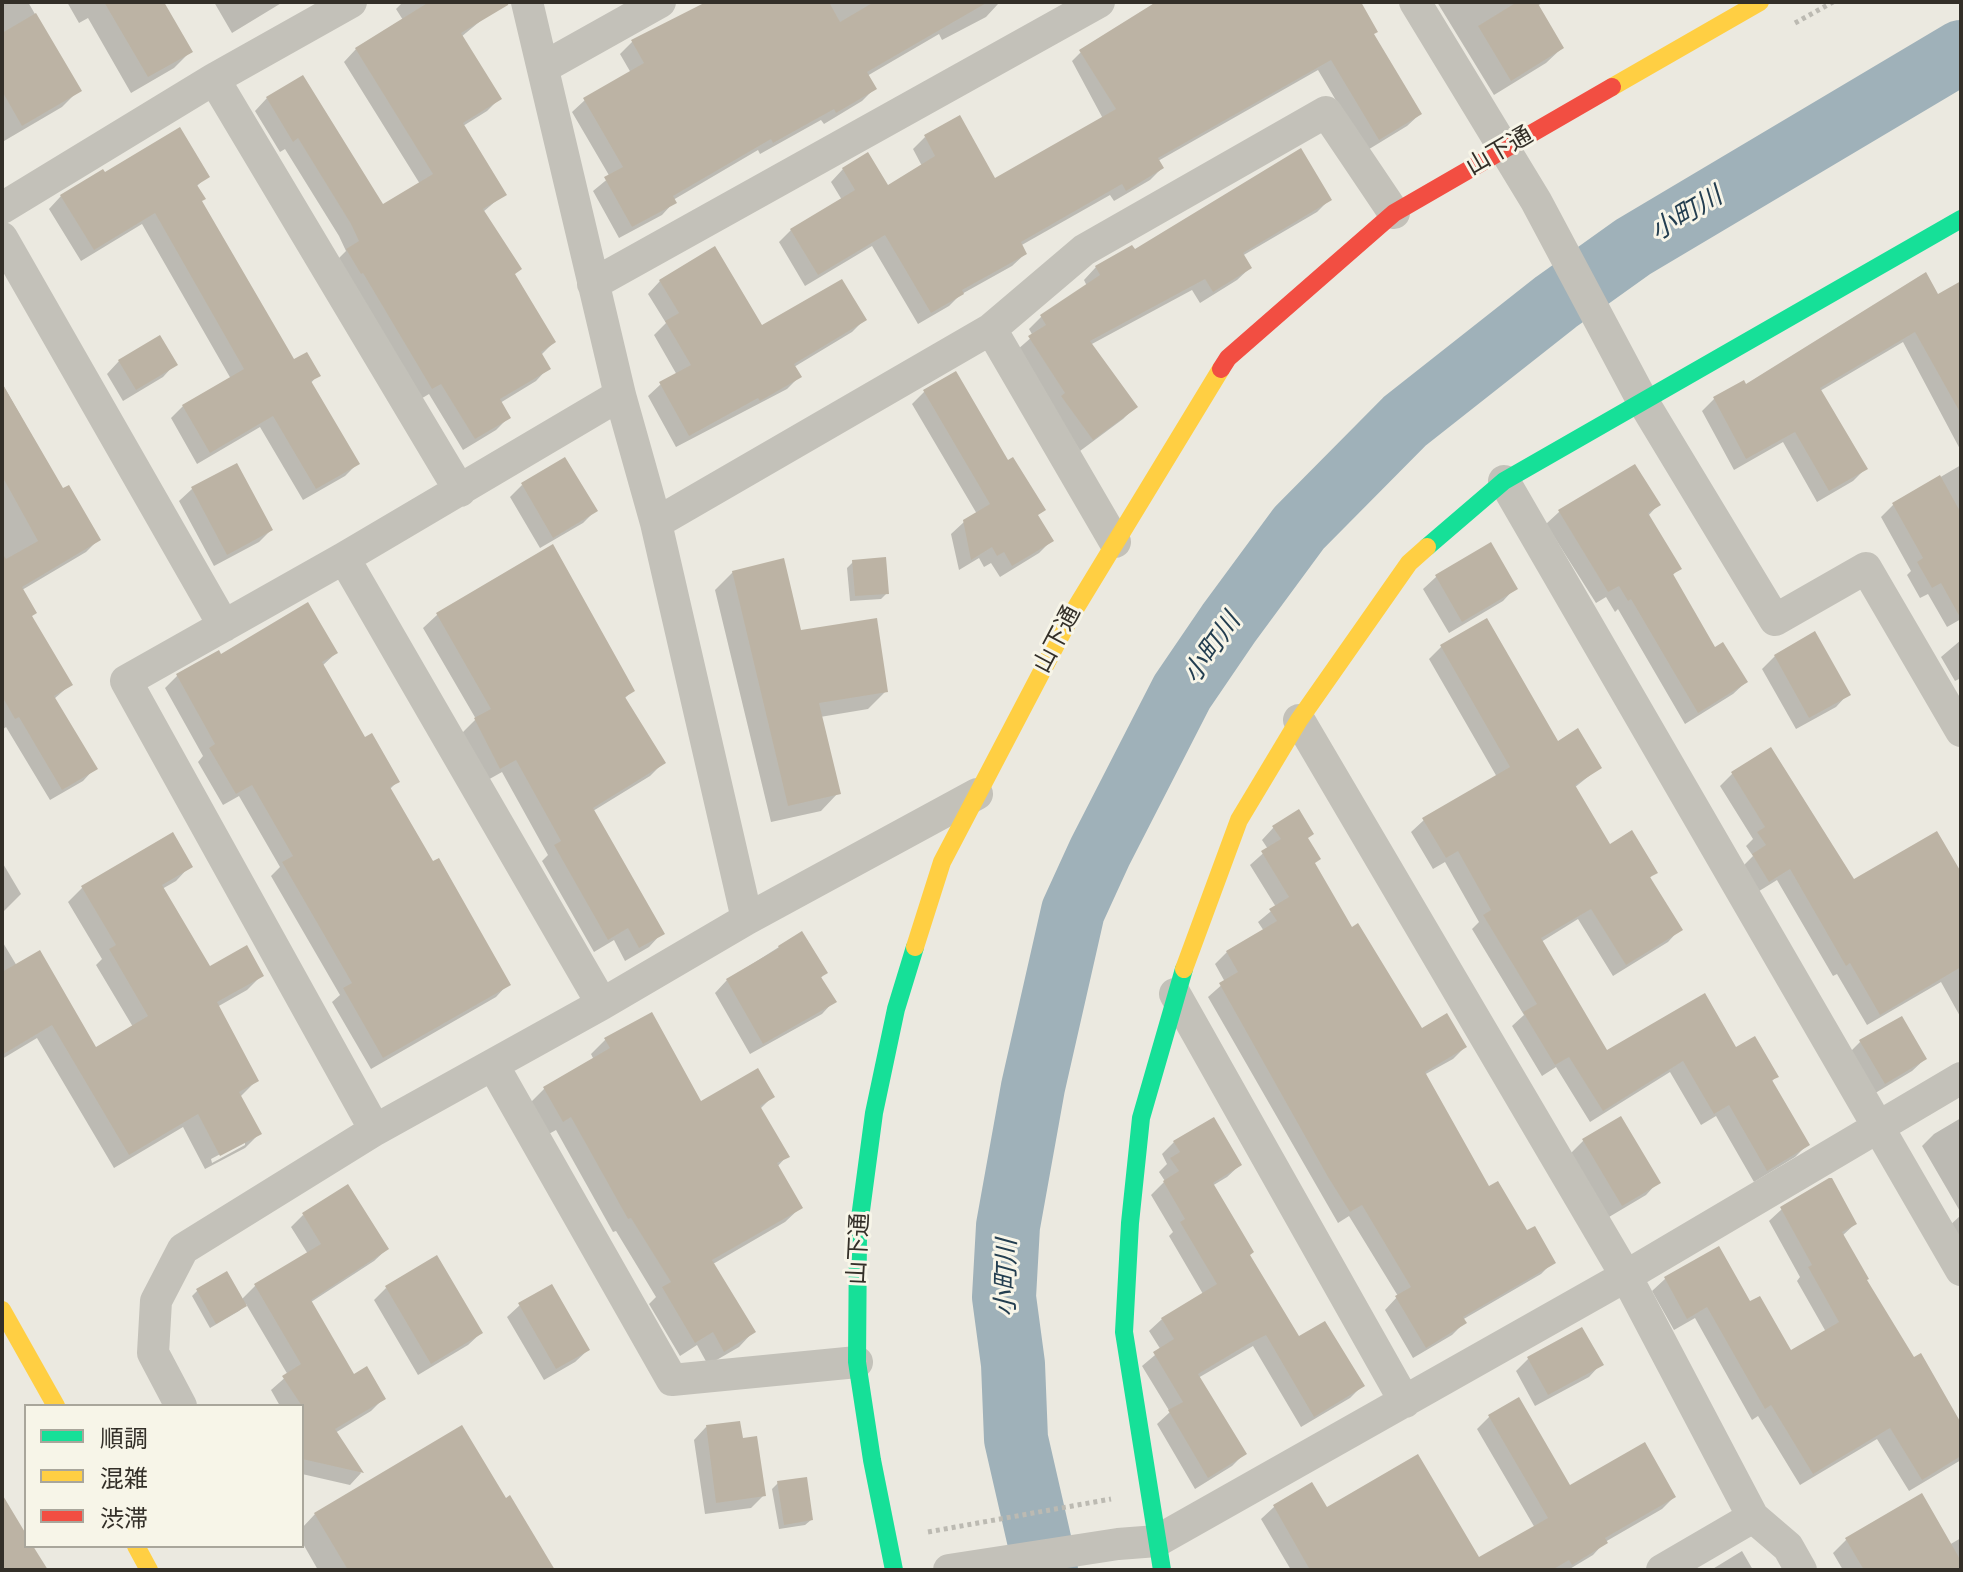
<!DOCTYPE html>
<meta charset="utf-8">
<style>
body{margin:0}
#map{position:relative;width:1963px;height:1572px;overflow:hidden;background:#ebe9e0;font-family:Roboto,"Noto Sans JP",sans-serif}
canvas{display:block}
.frame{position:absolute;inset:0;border:4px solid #332f28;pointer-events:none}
.legend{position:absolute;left:24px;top:1404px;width:280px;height:144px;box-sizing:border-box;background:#f7f5e8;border:2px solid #a9a69b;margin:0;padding:10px 14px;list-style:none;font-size:24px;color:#332f28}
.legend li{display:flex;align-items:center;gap:16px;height:40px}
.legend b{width:40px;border:2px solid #a9a69b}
</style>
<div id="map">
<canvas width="1963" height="1572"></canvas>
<div class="frame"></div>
<ul class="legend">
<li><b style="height:10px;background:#16e098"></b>順調</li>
<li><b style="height:10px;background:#ffcf43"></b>混雑</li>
<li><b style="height:10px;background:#f24e42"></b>渋滞</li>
</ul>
</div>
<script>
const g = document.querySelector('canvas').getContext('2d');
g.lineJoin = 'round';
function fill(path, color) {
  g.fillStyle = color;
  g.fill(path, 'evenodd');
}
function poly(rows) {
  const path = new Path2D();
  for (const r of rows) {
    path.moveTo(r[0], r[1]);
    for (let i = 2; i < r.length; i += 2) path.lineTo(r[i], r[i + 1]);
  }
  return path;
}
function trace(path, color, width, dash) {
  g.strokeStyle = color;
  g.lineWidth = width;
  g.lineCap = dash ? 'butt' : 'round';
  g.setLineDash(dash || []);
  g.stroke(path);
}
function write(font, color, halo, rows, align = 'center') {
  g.font = font + ' Roboto,"Noto Sans JP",sans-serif';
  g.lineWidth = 6;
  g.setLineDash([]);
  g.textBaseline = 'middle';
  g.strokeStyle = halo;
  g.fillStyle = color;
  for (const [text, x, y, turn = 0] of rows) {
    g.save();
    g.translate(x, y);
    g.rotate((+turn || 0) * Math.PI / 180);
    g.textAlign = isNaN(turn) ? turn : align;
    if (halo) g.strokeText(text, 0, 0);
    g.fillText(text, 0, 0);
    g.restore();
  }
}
fill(poly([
 [2,2,28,2,79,90,62,107,4,141],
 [67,2,162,2,190,52,174,68,131,93,88,18,79,23],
 [214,2,283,2,232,33],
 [403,2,475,2,484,18,461,37,499,99,487,111,463,126,504,194,483,212,513,275,554,342,541,355,548,368,536,381,500,403,509,417,496,430,463,450,429,394,419,400,334,263,346,251,339,236,285,149,280,152,255,111,267,98,382,207,420,184,344,62,356,49,403,20,396,9],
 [709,2,997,2,998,4,986,17,942,40,939,34,867,76,874,89,862,101,824,124,821,120,760,154,758,150,673,200,674,202,662,215,619,238,593,191,610,177,572,112,585,100,631,73,620,54,632,42],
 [1157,2,1359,2,1372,35,1420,114,1407,126,1366,151,1318,70,1158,161,1162,168,1150,180,1114,201,1110,195,1020,246,1025,254,1012,266,960,295,949,306,918,324,872,246,805,286,779,242,791,230,842,200,831,182,843,169,887,188,922,166,913,149,925,137,994,181,1108,128,1072,61,1085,48],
 [1437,2,1544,2,1537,6,1562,48,1546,63,1494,95],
 [207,176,196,187,200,202,294,362,318,375,310,384,357,464,345,476,303,500,260,427,197,464,171,418,183,406,231,379,142,224,81,261,49,209,61,196],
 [1329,200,1317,212,1242,256,1250,268,1237,280,1200,303,1192,290,1090,345,1135,407,1123,419,1080,451,1017,350,1033,336,1029,329,1041,317,1087,286,1084,280,1096,267,1134,252],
 [660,281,761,328,865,319,852,332,794,367,800,376,787,389,676,447,648,396,661,384,677,375,654,335,666,323,648,294],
 [1937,297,1961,298,1961,451,1903,342,1820,391,1865,469,1853,481,1817,502,1783,442,1734,470,1702,411,1714,399,1743,382,1745,387],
 [119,361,175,364,163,377,123,401,107,374],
 [955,374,1051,541,1039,553,1000,577,991,563,984,567,979,558,959,570,951,534,964,522,977,514,912,404,924,392],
 [2,383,63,491,99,539,86,552,22,590,31,617,70,685,54,699,95,768,83,781,50,800,6,727,2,730],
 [236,465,271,530,259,542,214,566,179,501,192,489],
 [1961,465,1961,619,1947,627,1928,594,1920,598,1907,575,1911,571,1881,517,1893,505],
 [1635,466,1658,505,1648,516,1679,568,1672,576,1714,650,1746,682,1733,694,1685,724,1618,609,1615,612,1606,597,1596,603,1546,524,1559,512],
 [522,485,595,511,583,523,540,548,510,497],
 [1490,545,1515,588,1503,601,1449,633,1423,589,1436,577],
 [552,546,633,690,624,699,663,763,650,776,593,811,662,933,649,947,625,961,614,940,594,952,542,861,548,855,502,772,486,781,461,734,476,719,423,628,437,615],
 [853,562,887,593,881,599,850,601,847,568],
 [733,572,800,632,886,691,868,709,820,717,838,793,821,811,771,822,715,590],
 [1961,640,1961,678,1955,681,1941,657],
 [1442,646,1557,743,1599,768,1574,788,1609,846,1655,872,1649,879,1680,929,1668,942,1613,976,1578,919,1541,942,1607,1052,1736,1049,1777,1076,1771,1082,1807,1145,1795,1157,1754,1182,1716,1116,1701,1125,1670,1072,1590,1122,1556,1067,1542,1076,1512,1026,1524,1015,1472,929,1479,922,1445,862,1433,869,1411,832,1424,820,1497,777,1429,659],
 [336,653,322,666,364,740,398,781,389,790,508,984,496,997,371,1069,332,1002,340,995,271,876,280,867,239,796,223,805,198,762,203,756,165,688,177,676,221,657],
 [1775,656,1848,694,1836,707,1796,729,1762,669],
 [1770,750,1853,882,1961,896,1961,1018,1941,982,1867,1025,1837,974,1833,976,1777,880,1756,893,1741,868,1753,856,1746,846,1753,839,1720,786,1732,774],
 [1274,827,1306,839,1313,864,1351,930,1421,1030,1465,1047,1453,1059,1424,1075,1489,1189,1553,1262,1541,1274,1462,1320,1464,1323,1452,1335,1413,1358,1385,1310,1398,1296,1349,1216,1338,1223,1208,997,1225,982,1215,964,1227,952,1264,931,1258,922,1276,907,1250,865,1268,849,1262,840],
 [2,862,21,894,2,913],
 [190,866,176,881,162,889,209,969,261,976,247,990,217,1007,256,1081,240,1097,259,1134,245,1148,205,1169,183,1127,114,1168,37,1038,2,1059,2,941,17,966,96,1049,133,1027,96,965,102,959,68,902,82,888],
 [245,1141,245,1145,212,1163,211,1159],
 [779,947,826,972,820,979,834,1001,822,1014,750,1054,715,993,727,980],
 [606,1039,700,1104,772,1097,760,1109,787,1156,777,1167,800,1208,785,1222,713,1264,753,1332,739,1347,708,1365,697,1345,680,1356,649,1304,656,1297,616,1231,613,1232,556,1130,547,1135,529,1104,544,1089,594,1060,591,1054],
 [1860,1042,1925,1059,1912,1071,1872,1095,1848,1054],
 [1961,1118,1961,1213,1922,1146,1934,1134],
 [1584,1140,1658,1182,1646,1195,1609,1217,1571,1153],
 [1174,1142,1240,1165,1227,1177,1212,1186,1248,1256,1298,1339,1362,1386,1350,1398,1301,1427,1253,1346,1198,1378,1244,1454,1232,1466,1195,1489,1157,1424,1170,1412,1142,1366,1161,1350,1149,1331,1162,1319,1203,1294,1169,1236,1173,1232,1151,1195,1165,1181,1159,1172,1167,1164,1162,1154],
 [1782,1209,1855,1224,1842,1236,1865,1280,1913,1360,1958,1422,1961,1420,1961,1460,1909,1491,1877,1439,1800,1485,1758,1416,1752,1420,1695,1318,1674,1330,1652,1291,1665,1279,1718,1249,1749,1304,1790,1353,1826,1332,1797,1281,1800,1277,1769,1221],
 [303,1215,387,1249,374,1261,311,1302,354,1377,383,1399,371,1411,335,1433,361,1473,350,1485,302,1474,302,1406,280,1406,271,1390,288,1375,246,1304,239,1311,210,1328,192,1296,198,1290,241,1300,255,1286,308,1254,291,1227],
 [1961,1215,1961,1252,1947,1228],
 [386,1288,481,1333,468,1345,418,1375,374,1300],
 [520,1305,588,1350,575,1362,544,1380,507,1317],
 [1528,1359,1601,1364,1589,1377,1535,1406,1516,1371],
 [1518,1400,1569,1488,1674,1497,1662,1509,1605,1542,1593,1555,1568,1570,1291,1570,1261,1519,1274,1507,1312,1485,1326,1510,1478,1560,1535,1528,1477,1429,1489,1417],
 [706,1427,741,1441,764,1495,751,1508,705,1514,694,1440],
 [778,1483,811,1520,805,1525,779,1529,772,1489],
 [505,1501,552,1570,318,1570,302,1542,302,1528,315,1514],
 [1961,1538,1961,1570,1843,1570,1833,1553,1846,1540,1949,1545],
 [1742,1551,1753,1570,1711,1570]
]), '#0003');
trace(poly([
 [1046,1570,1016,1439,1013,1364,1004,1297,1008,1226,1033,1087,1073,911,1100,852,1182,692,1229,623,1299,528,1405,421,1556,302,1633,247,1961,52]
]), '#9fb1b9', 64);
fill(poly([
 [104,2,164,2,193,52,148,77],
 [429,2,509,2,508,5,461,33,502,99,463,123,507,195,483,209,522,269,515,274,556,342,541,352,551,369,500,399,511,418,475,439,441,384,432,389,363,273,361,274,346,249,359,241,351,224,298,138,293,142,266,97,303,75,383,204,433,174,355,48],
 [706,2,829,2,840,22,874,2,988,2,867,72,877,89,836,113,834,109,773,143,771,139,673,196,677,203,632,227,604,177,623,167,583,98,644,63,631,40],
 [1156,2,1361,2,1378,32,1374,34,1422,114,1379,140,1331,60,1158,158,1164,168,1126,191,1122,184,1021,242,1027,254,962,290,964,294,931,313,885,235,818,275,790,229,855,190,842,168,868,152,888,185,935,156,924,135,960,115,995,178,1116,109,1079,50],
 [1517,2,1537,2,1564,48,1511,81,1478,26],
 [36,13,82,91,22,126,2,91,2,33],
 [180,127,210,177,197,185,206,199,202,201,294,359,307,352,321,376,311,381,360,464,316,489,273,416,210,453,182,405,244,369,155,213,94,250,60,195,103,169,105,172],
 [1301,148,1332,200,1243,253,1252,268,1213,292,1205,279,1090,341,1138,407,1093,440,1061,396,1065,393,1028,336,1046,325,1040,315,1100,275,1095,266,1132,245,1135,249],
 [715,246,762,325,842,279,867,320,794,364,802,377,760,401,758,398,689,436,659,382,691,365,665,321,679,313,659,280],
 [1926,272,1938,294,1961,281,1961,414,1915,332,1820,388,1868,469,1829,491,1795,432,1746,459,1713,397,1744,380,1746,384],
 [160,335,178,365,136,390,118,360],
 [956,371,1008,460,1013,457,1046,510,1038,515,1054,541,1012,566,1004,552,997,556,992,547,971,560,963,520,990,504,923,390],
 [2,383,63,488,69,485,101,540,22,587,37,613,32,616,73,685,54,696,98,769,62,790,19,717,15,719,2,696,2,553,6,559,38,541,2,476],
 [565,457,598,511,553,538,521,483],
 [237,463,273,530,227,555,191,487],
 [1635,464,1661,505,1648,513,1682,569,1673,574,1715,647,1723,642,1748,682,1698,713,1631,599,1628,601,1619,586,1608,592,1558,510],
 [1940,475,1961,513,1961,619,1941,583,1932,588,1917,562,1923,558,1892,503],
 [1491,542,1518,589,1462,622,1435,575],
 [553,544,635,691,625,697,666,763,593,808,665,934,639,948,628,928,608,940,554,845,561,841,516,760,500,769,474,718,491,709,436,613],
 [886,557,889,594,855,596,852,560],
 [784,558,801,630,877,618,888,692,819,703,841,794,788,806,732,571],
 [308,602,338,653,322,662,365,737,372,733,400,782,390,787,433,861,439,858,511,985,383,1058,343,988,352,983,282,862,293,856,252,785,236,794,209,748,215,744,176,674,219,650,221,654],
 [1487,618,1558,741,1578,728,1602,768,1575,785,1610,844,1632,830,1658,873,1650,877,1683,930,1626,965,1591,909,1541,938,1607,1050,1705,993,1736,1047,1755,1036,1779,1077,1772,1080,1810,1145,1767,1171,1729,1105,1714,1114,1683,1061,1603,1111,1569,1057,1555,1065,1523,1012,1537,1004,1483,915,1491,910,1458,851,1446,858,1422,818,1510,767,1440,645],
 [1815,631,1851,695,1809,718,1774,655],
 [1771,747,1854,879,1937,831,1961,872,1961,967,1880,1015,1850,963,1846,966,1790,869,1769,882,1752,854,1766,845,1757,832,1765,827,1731,772],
 [1299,809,1314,834,1308,838,1321,859,1315,863,1352,927,1358,923,1422,1028,1447,1013,1467,1047,1425,1072,1489,1186,1498,1181,1527,1230,1535,1226,1556,1263,1463,1317,1467,1323,1426,1348,1395,1296,1411,1287,1362,1205,1350,1212,1328,1177,1219,983,1238,972,1226,951,1277,921,1269,909,1289,897,1261,851,1281,839,1272,826],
 [173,832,193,867,162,885,210,966,247,945,264,976,217,1002,259,1081,239,1092,262,1134,220,1156,198,1114,129,1155,52,1025,2,1055,2,972,40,950,96,1047,148,1016,109,949,116,945,81,886],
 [802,931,828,973,821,977,837,1002,763,1044,726,979,779,948,778,946],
 [652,1012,701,1101,758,1068,775,1097,760,1106,790,1157,777,1163,803,1208,712,1260,756,1332,724,1352,713,1332,695,1343,662,1287,671,1282,631,1218,628,1219,571,1117,563,1122,543,1087,610,1048,604,1038],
 [1902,1016,1927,1059,1885,1084,1859,1040],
 [1621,1116,1661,1183,1622,1206,1582,1139],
 [1214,1117,1242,1165,1213,1183,1254,1252,1250,1255,1299,1336,1325,1321,1365,1386,1314,1417,1266,1335,1248,1344,1198,1374,1247,1454,1208,1478,1168,1410,1183,1402,1153,1352,1174,1339,1161,1318,1217,1284,1180,1222,1185,1219,1163,1181,1179,1171,1170,1158,1180,1152,1173,1141],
 [1829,1178,1832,1178,1857,1224,1842,1232,1869,1279,1867,1280,1914,1357,1921,1353,1961,1423,1961,1456,1922,1480,1890,1428,1813,1474,1771,1405,1765,1409,1707,1307,1687,1319,1664,1277,1719,1246,1750,1301,1760,1296,1791,1350,1839,1322,1808,1267,1812,1265,1780,1207],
 [348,1184,389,1249,311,1300,354,1374,367,1366,386,1399,335,1429,364,1473,302,1459,302,1406,282,1376,301,1364,254,1284,321,1244,302,1213],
 [437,1255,483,1333,431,1364,385,1286],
 [227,1271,247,1306,216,1324,196,1289],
 [552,1284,590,1350,556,1369,518,1303],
 [1582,1327,1604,1365,1548,1395,1527,1357],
 [1519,1397,1570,1485,1645,1442,1676,1497,1605,1538,1608,1543,1572,1565,1569,1560,1552,1570,1310,1570,1273,1505,1312,1482,1327,1507,1418,1454,1479,1557,1548,1518,1488,1415],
 [740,1421,743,1438,757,1436,766,1496,716,1503,706,1425],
 [462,1425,506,1498,510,1495,555,1570,348,1570,314,1513],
 [807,1477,813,1520,784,1525,777,1481],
 [1922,1493,1961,1561,1961,1570,1864,1570,1845,1538],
 [2,1494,26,1534,26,1546,33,1546,48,1570,2,1570]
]), '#bcb3a4');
trace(poly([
 [1795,23,1833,2],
 [928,1532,1111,1499]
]), '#bcbab2', 5, [4, 4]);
trace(poly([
 [527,2,620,395,656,523,747,919],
 [1415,2,1536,201,1642,400,1775,620,1866,568,1961,731],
 [544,67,660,2],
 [214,79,460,491],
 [2,208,214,79,351,2],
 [2,238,224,626],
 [593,284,1099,2],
 [991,329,1084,250,1326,112,1394,213],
 [1504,481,1961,1270],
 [656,523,991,329,1115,542],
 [344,558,602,1004],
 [1299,720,1626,1276,1753,1517,1788,1547,1801,1570],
 [1175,994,1405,1402],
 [493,1065,672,1380,857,1362],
 [375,1130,126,681,344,558,620,395],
 [181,1406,153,1353,156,1301,183,1249,375,1130,602,1004,747,919,977,794],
 [949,1570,1118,1544,1157,1541,1626,1276,1961,1078],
 [1662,1570,1753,1517]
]), '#c3c1b9', 32);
trace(poly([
 [1427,547,1504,481,1961,219],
 [894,1570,872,1460,857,1362,858,1233,874,1113,896,1009,915,947],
 [1162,1570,1124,1332,1130,1223,1141,1118,1184,969]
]), '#16e098', 18);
trace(poly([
 [1612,87,1760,2],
 [915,947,942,862,1072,614,1221,369],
 [1184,969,1239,820,1299,720,1409,563,1427,547],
 [2,1310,56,1406],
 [136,1546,149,1570]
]), '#ffcf43', 18);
trace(poly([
 [1221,369,1228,358,1394,213,1612,87]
]), '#f24e42', 18);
write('24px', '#332f28', '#f7f5e8', [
 ["山下通",1500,152,-30],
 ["山下通",1058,640,-62],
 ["山下通",860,1249,-87]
]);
write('italic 26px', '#233e50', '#f7f5e8', [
 ["小町川",1687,215,-31],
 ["小町川",1213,649,-55],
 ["小町川",1008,1278,-89]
]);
</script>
